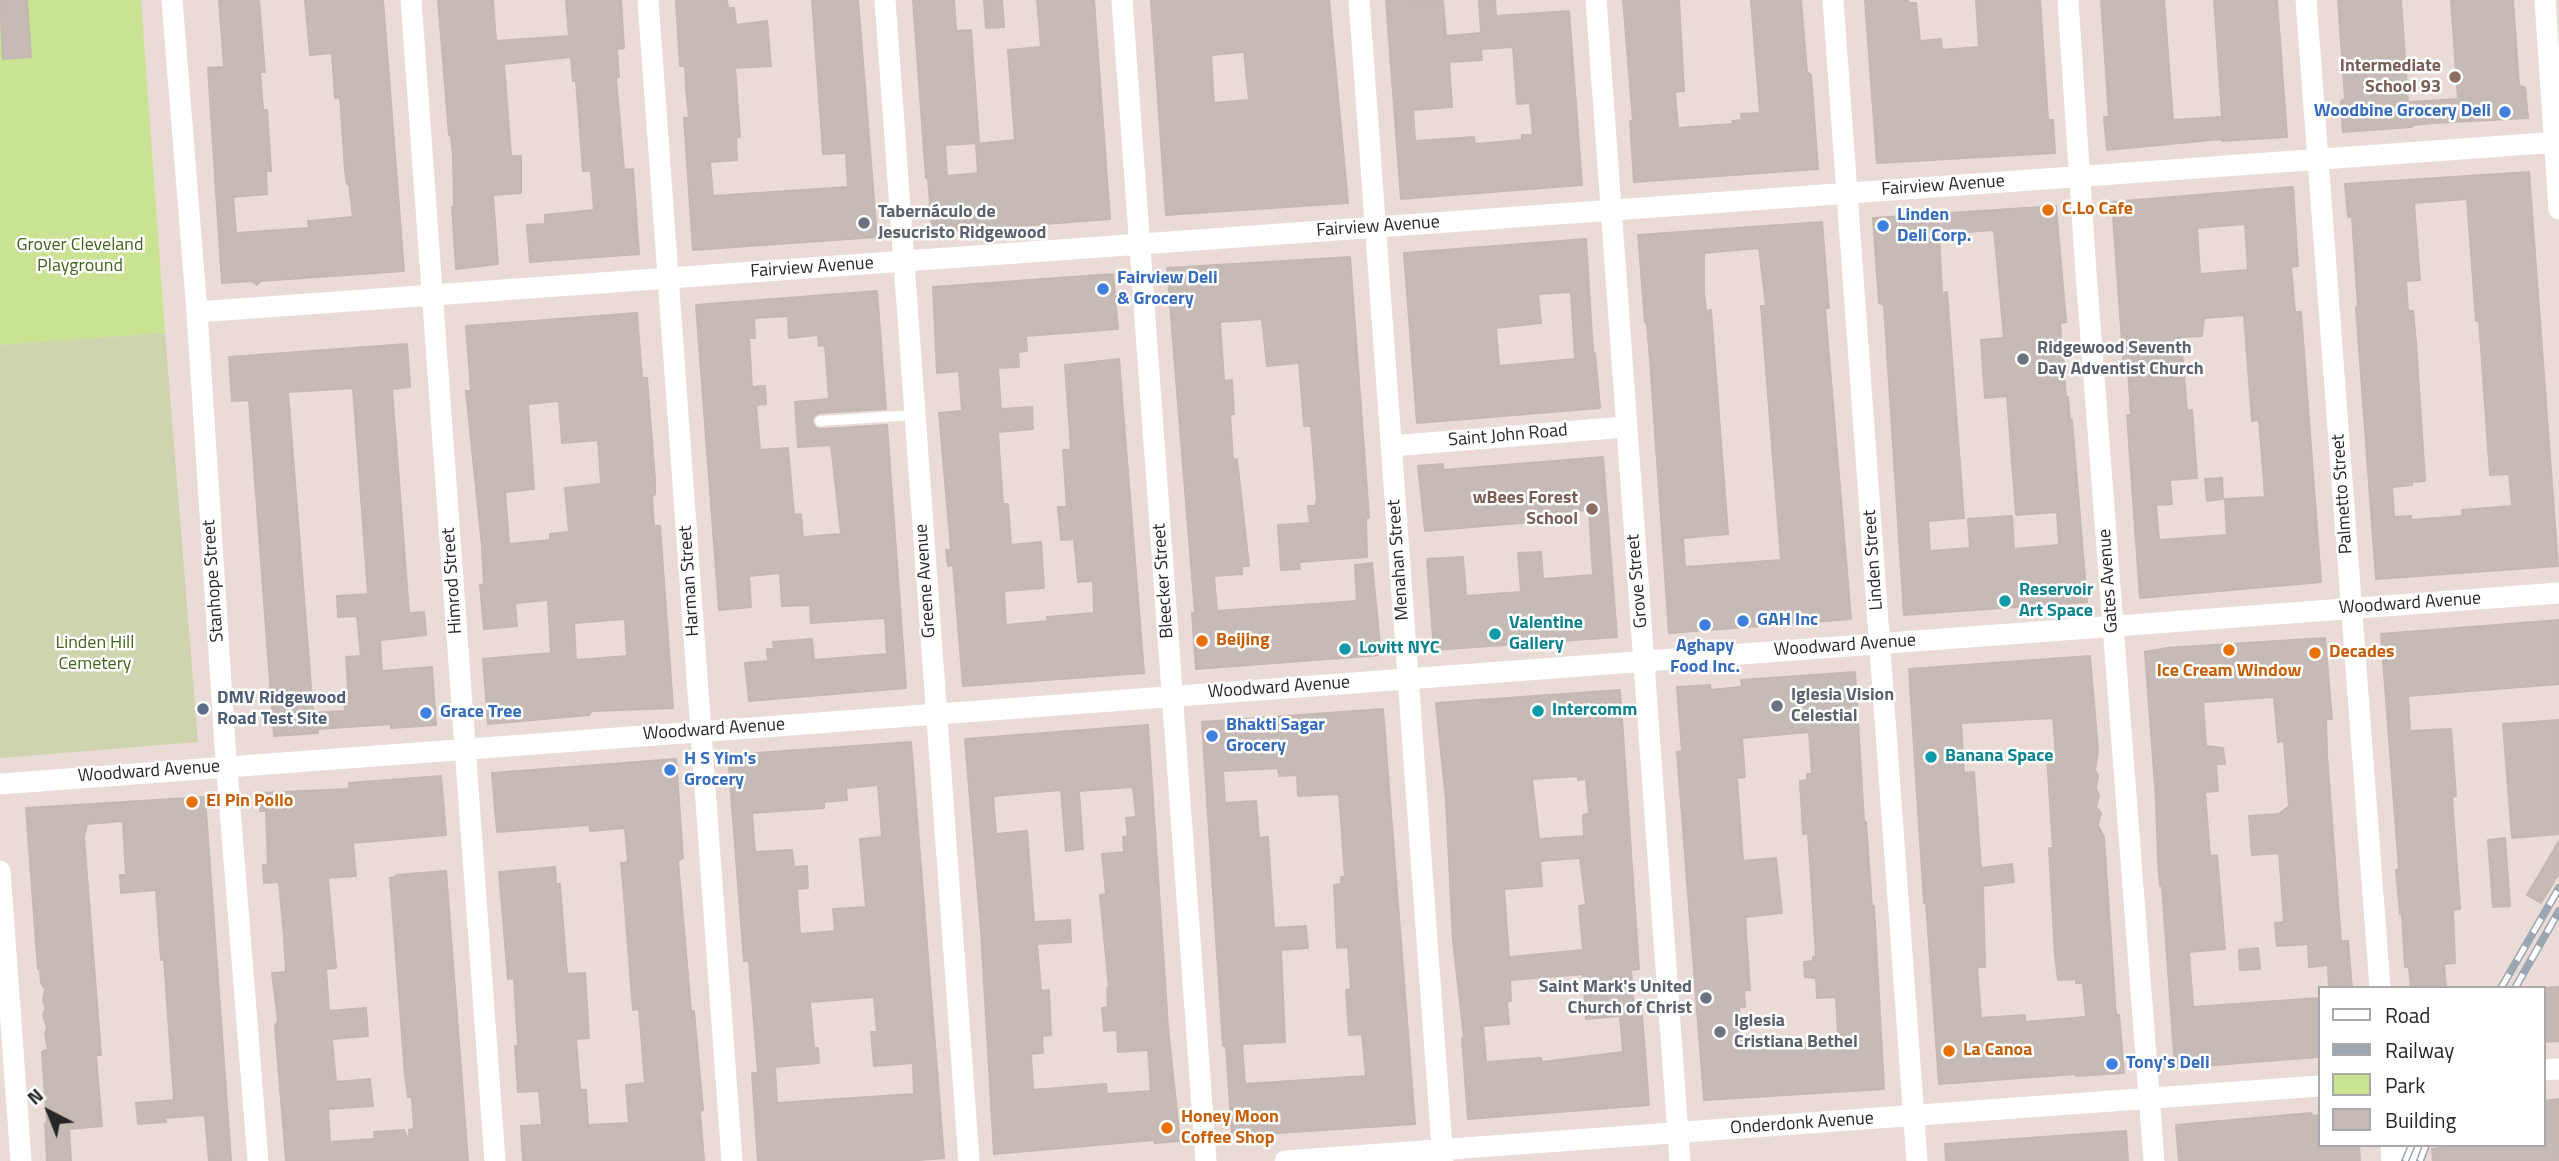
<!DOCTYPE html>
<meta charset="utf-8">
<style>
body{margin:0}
#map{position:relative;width:2559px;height:1161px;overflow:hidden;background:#eadbd7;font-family:"Titillium Web",sans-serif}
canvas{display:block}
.legend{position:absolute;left:2318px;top:986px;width:228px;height:161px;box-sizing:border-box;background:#fff;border:2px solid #a9a9a9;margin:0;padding:9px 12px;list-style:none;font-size:21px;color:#272727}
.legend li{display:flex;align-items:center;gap:14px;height:35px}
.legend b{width:35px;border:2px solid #a9a9a9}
.north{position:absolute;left:14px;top:1077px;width:70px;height:70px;-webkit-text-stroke:5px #fff;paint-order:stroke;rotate:318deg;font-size:19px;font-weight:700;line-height:28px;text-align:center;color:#272727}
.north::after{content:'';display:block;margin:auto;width:24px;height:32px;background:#272727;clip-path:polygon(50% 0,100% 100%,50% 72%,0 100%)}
</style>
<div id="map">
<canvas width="2559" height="1161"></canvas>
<ul class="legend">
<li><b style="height:9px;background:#fff"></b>Road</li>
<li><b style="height:9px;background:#9aa6b2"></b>Railway</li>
<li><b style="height:19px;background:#c9e392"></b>Park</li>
<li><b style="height:19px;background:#c5bab6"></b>Building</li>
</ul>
<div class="north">N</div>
</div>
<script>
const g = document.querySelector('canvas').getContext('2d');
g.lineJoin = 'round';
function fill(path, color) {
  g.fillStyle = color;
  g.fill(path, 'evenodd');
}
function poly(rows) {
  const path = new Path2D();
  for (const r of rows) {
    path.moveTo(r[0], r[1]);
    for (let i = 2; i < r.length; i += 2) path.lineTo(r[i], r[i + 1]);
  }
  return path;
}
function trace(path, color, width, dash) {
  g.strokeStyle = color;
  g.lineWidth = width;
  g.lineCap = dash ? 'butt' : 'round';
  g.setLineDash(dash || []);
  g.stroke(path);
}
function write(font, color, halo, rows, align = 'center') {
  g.font = font + ' "Titillium Web",sans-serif';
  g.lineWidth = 5;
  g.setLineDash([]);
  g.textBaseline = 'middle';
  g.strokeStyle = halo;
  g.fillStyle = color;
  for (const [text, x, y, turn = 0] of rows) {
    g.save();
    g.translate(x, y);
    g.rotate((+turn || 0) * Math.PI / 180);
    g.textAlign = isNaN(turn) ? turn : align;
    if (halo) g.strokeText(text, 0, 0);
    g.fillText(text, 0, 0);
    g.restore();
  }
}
fill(poly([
 [0,0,141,0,165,333,0,345]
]), '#c9e392');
fill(poly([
 [165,333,198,742,0,758,0,345]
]), '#ced4ae');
const building = poly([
 [0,0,27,0,31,57,3,59,0,0],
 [219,0,259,0,265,72,260,72,263,110,267,110,271,171,266,171,267,194,233,197,236,233,309,228,308,221,353,217,349,184,347,184,345,170,340,97,335,98,332,53,310,55,305,0,383,0,404,271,260,281,257,285,252,281,222,283,208,68,224,67,219,0],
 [438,0,493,0,496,41,569,36,566,0,621,0,624,48,617,49,619,77,616,77,624,170,633,169,639,254,530,262,527,225,545,224,545,215,594,210,591,171,583,171,576,81,573,81,571,57,504,64,511,156,521,156,521,193,493,195,498,264,456,269,452,207,454,207,453,157,451,135,449,135,438,0],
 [676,0,727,0,728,8,734,8,736,25,767,21,771,66,735,68,740,137,736,137,737,160,710,162,713,196,848,187,846,153,823,154,812,0,858,0,877,237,693,250,684,118,689,118,686,88,685,66,680,66,676,0],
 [913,0,954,0,956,31,971,30,979,143,945,145,947,176,978,173,976,144,1015,140,1008,50,1041,47,1037,0,1094,0,1110,219,992,228,986,234,982,229,945,231,944,227,932,228,931,216,928,209,930,203,928,178,926,178,913,0],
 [984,0,1002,0,1004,27,986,28,984,0],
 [1151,0,1329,0,1348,203,1166,215,1151,0],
 [1244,52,1249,100,1214,103,1211,55,1244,52],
 [1386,0,1443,1,1446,36,1481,33,1479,0,1495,0,1496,16,1569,11,1582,185,1401,199,1386,0],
 [1513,47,1517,104,1530,103,1533,135,1522,135,1522,140,1475,144,1474,137,1415,141,1413,110,1452,107,1449,62,1482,60,1481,49,1513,47],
 [1623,0,1679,0,1684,91,1675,92,1678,128,1733,124,1732,121,1742,120,1741,114,1760,113,1751,0,1801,0,1807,72,1811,75,1818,169,1634,182,1630,121,1633,121,1623,0],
 [1865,0,1908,0,1909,3,1916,3,1920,41,1941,39,1942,50,1979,47,1976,0,2040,0,2048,120,2053,120,2055,153,1877,163,1865,0],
 [2101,0,2164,0,2173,120,2222,117,2214,0,2277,0,2287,137,2222,141,2222,139,2107,150,2104,117,2109,117,2101,0],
 [2338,0,2401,0,2408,102,2458,99,2451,0,2513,0,2519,86,2525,87,2528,118,2434,123,2412,125,2412,127,2343,132,2341,101,2345,99,2338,0],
 [2529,172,2558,566,2376,579,2356,307,2358,307,2353,233,2352,216,2348,217,2345,184,2529,172],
 [2467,199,2476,321,2479,320,2490,475,2509,474,2512,506,2462,510,2463,516,2411,520,2411,516,2394,517,2392,487,2412,485,2412,482,2425,481,2416,342,2413,311,2408,311,2406,281,2420,280,2414,203,2467,199],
 [2293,187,2298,266,2291,267,2295,312,2301,312,2321,582,2140,598,2127,415,2131,415,2128,370,2124,370,2112,202,2293,187],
 [2245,224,2248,270,2200,274,2197,228,2245,224],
 [2244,315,2252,421,2259,420,2265,497,2225,499,2227,535,2159,540,2156,505,2172,504,2170,480,2197,478,2192,410,2187,411,2181,337,2202,336,2204,318,2244,315],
 [2056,206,2066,322,2060,323,2066,397,2068,397,2070,420,2072,420,2087,602,1904,615,1884,305,1879,303,1873,218,2056,206],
 [1994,230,2004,338,1981,340,1985,398,2007,396,2016,515,2057,512,2059,545,2014,549,2012,516,1968,519,1970,548,1930,551,1928,521,1964,518,1947,292,1942,293,1939,234,1994,230],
 [1822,222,1829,308,1825,308,1851,619,1669,633,1650,360,1647,324,1645,322,1638,235,1822,222],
 [1759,248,1766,306,1761,306,1781,560,1685,567,1683,538,1728,534,1711,310,1706,311,1704,293,1704,253,1759,248],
 [1586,239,1593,353,1595,353,1600,408,1417,423,1404,253,1586,239],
 [1571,292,1575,359,1499,366,1496,328,1541,323,1538,294,1571,292],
 [1350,257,1369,518,1366,518,1367,557,1299,562,1300,569,1281,570,1278,525,1310,523,1308,506,1315,506,1317,499,1311,426,1304,426,1299,363,1267,366,1262,319,1220,322,1224,381,1232,380,1234,414,1230,414,1233,460,1237,459,1249,566,1242,566,1242,574,1214,576,1217,611,1357,601,1355,565,1372,563,1381,655,1196,669,1192,613,1195,613,1167,268,1350,257],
 [1113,274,1118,329,1026,336,1027,351,1018,352,1019,367,998,368,1001,409,1032,407,1033,429,998,432,1001,477,1003,504,1008,504,1011,545,1041,542,1044,588,1004,591,1006,625,1048,621,1047,617,1094,613,1093,581,1078,582,1074,539,1061,540,1058,507,1067,507,1063,450,1071,450,1065,365,1119,359,1144,673,963,686,953,565,948,566,946,550,951,550,939,413,962,411,959,371,937,373,933,287,1113,274],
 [877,291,886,409,819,413,813,417,812,422,816,428,821,429,887,425,906,688,749,701,745,663,768,661,767,649,774,649,773,642,812,639,814,660,887,654,885,618,811,623,810,605,782,606,780,573,749,576,751,607,719,610,696,305,877,291],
 [788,316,789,338,818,335,819,346,825,345,829,399,795,402,798,447,831,445,841,534,803,537,801,514,794,515,788,448,760,450,756,405,766,404,765,386,752,387,749,338,755,338,754,318,788,316],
 [637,313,642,378,647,378,655,480,655,494,652,497,654,526,660,526,673,708,592,711,589,715,488,724,483,659,551,653,548,600,515,603,517,626,484,629,480,585,484,584,482,546,466,391,471,391,466,326,637,313],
 [559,401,562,443,598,440,601,484,565,488,569,532,550,534,550,540,509,544,505,492,534,489,528,404,559,401],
 [625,619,627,656,576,660,574,623,625,619],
 [407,344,410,387,392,389,409,613,424,612,426,635,380,640,382,671,432,667,436,725,391,728,391,724,318,729,318,733,274,736,249,400,232,401,229,357,407,344],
 [353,388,368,594,337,596,338,617,357,616,361,656,346,657,349,703,344,703,345,711,313,713,288,392,353,388],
 [1603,457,1617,637,1434,650,1427,559,1463,557,1466,596,1521,592,1518,553,1541,552,1543,579,1593,575,1589,510,1556,512,1557,520,1425,531,1418,466,1443,464,1443,470,1603,457],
 [2222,478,2223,499,2207,501,2205,479,2222,478],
 [2559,620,2559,684,2408,696,2410,731,2451,729,2456,796,2452,797,2460,909,2453,910,2455,963,2444,964,2446,988,2411,988,2409,967,2405,967,2402,914,2400,914,2396,870,2399,869,2381,634,2559,620],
 [2325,638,2332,719,2326,719,2327,755,2341,941,2348,941,2352,988,2329,988,2328,965,2309,967,2308,944,2277,946,2275,923,2284,922,2279,853,2252,855,2249,816,2279,814,2289,806,2284,741,2278,742,2274,697,2203,702,2206,746,2223,748,2225,764,2216,764,2218,791,2205,792,2210,856,2217,855,2225,949,2189,952,2193,1007,2319,998,2319,1057,2175,1068,2162,886,2160,886,2158,860,2156,799,2145,652,2167,648,2325,638],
 [2090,656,2098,750,2095,770,2098,776,2096,788,2099,796,2096,807,2101,813,2098,825,2104,838,2116,1015,2119,1015,2124,1073,2076,1076,2076,1074,1939,1084,1926,903,1924,903,1909,669,2090,656],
 [2053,718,2056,757,2047,758,2053,848,2049,848,2055,956,2058,980,2076,979,2076,983,2083,983,2086,1017,2025,1022,2025,1015,1981,1018,1977,967,1985,967,1983,886,2014,882,2012,864,1981,868,1974,772,1964,773,1961,723,2053,718],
 [1855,672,1864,822,1866,822,1872,907,1874,906,1884,1089,1704,1100,1677,752,1682,751,1677,687,1710,685,1711,690,1742,687,1741,680,1855,672],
 [1809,732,1812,774,1807,774,1807,780,1800,781,1803,834,1808,833,1816,956,1813,957,1813,961,1804,962,1805,977,1816,978,1817,998,1836,997,1838,1035,1836,1035,1836,1041,1769,1046,1769,1041,1742,1043,1739,1007,1745,1007,1744,990,1750,990,1745,917,1782,913,1776,858,1743,861,1737,778,1745,777,1742,738,1809,732],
 [1620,690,1639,969,1631,970,1634,1015,1624,1016,1642,1015,1649,1105,1468,1119,1462,1038,1464,1038,1453,941,1446,801,1436,703,1620,690],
 [1578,776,1578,780,1586,779,1589,814,1583,815,1584,836,1539,839,1532,779,1578,776],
 [1580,858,1586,905,1579,906,1583,950,1509,957,1504,889,1542,886,1540,861,1580,858],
 [1583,974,1586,1019,1620,1016,1623,1052,1542,1062,1541,1058,1486,1062,1483,1026,1509,1024,1507,1001,1511,1001,1510,980,1583,974],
 [1383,709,1415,1124,1232,1136,1226,1046,1223,1046,1202,722,1383,709],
 [1278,768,1279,776,1297,775,1298,796,1339,794,1345,877,1341,877,1341,884,1334,885,1337,948,1348,947,1351,989,1346,990,1349,1035,1362,1034,1366,1076,1245,1084,1242,1044,1285,1042,1281,950,1308,948,1306,926,1274,928,1268,837,1259,838,1256,801,1225,803,1223,771,1278,768],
 [2559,720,2559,834,2512,838,2503,724,2559,720],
 [1148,725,1168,1027,1180,1141,1155,1143,1154,1140,994,1154,981,931,965,739,1148,725],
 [1133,787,1136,817,1126,818,1128,836,1123,837,1124,852,1102,854,1106,894,1100,895,1109,988,1107,988,1108,1007,1102,1008,1104,1031,1117,1030,1118,1052,1148,1050,1151,1091,1107,1094,1106,1084,1033,1090,1031,1054,1043,1053,1042,1036,1051,1035,1049,990,1041,991,1037,944,1071,942,1070,920,1034,922,1027,831,996,834,993,796,1061,790,1066,851,1083,849,1079,791,1133,787],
 [911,742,944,1158,906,1161,758,1161,752,1073,758,1073,749,961,744,961,728,755,911,742],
 [878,785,882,837,860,839,866,907,833,909,835,931,800,934,797,889,808,888,807,866,794,867,792,850,755,852,752,813,824,808,824,802,847,800,846,788,878,785],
 [874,997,877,1032,871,1032,874,1066,913,1063,914,1094,777,1103,775,1067,819,1063,818,1048,814,1048,810,1002,874,997],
 [676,759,683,858,678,861,691,1011,694,1011,703,1110,700,1111,704,1161,523,1161,521,1126,542,1125,539,1091,518,1092,515,1046,518,1046,514,978,508,979,499,872,555,867,556,884,560,884,567,974,585,973,589,1038,576,1039,580,1090,586,1090,588,1125,629,1123,626,1085,645,1083,639,1009,633,1010,624,896,621,863,628,862,625,828,590,831,589,825,497,832,492,773,676,759],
 [441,776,446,835,353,843,356,876,328,878,336,968,326,969,329,1011,366,1008,368,1036,332,1039,336,1082,370,1079,373,1106,328,1109,330,1142,375,1139,374,1132,404,1130,410,1144,409,1130,414,1129,412,1097,408,1097,405,1075,390,878,396,877,396,875,446,871,468,1161,286,1161,275,1026,278,1021,272,973,286,972,284,937,279,882,264,883,263,865,268,865,266,811,260,811,259,793,349,789,349,783,441,776],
 [205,797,231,1161,209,1161,205,1115,165,1118,166,1122,138,1124,136,1103,174,1100,164,959,161,960,156,890,121,893,120,875,126,875,123,821,87,824,84,837,101,1055,96,1055,102,1126,69,1129,71,1161,47,1161,45,1124,47,1124,42,1052,48,1049,45,1034,47,1027,43,1015,46,1008,43,1001,45,989,41,983,40,969,38,969,26,808,205,797],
 [2505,838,2510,906,2493,907,2488,840,2505,838],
 [2559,841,2559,873,2541,903,2527,895,2559,841],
 [2258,948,2260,969,2240,970,2239,950,2258,948],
 [2559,987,2559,1041,2543,1042,2543,988,2559,987],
 [2559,1099,2559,1161,2433,1161,2432,1149,2462,1145,2543,1145,2543,1101,2559,1099],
 [2311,1113,2312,1116,2319,1115,2319,1145,2359,1145,2360,1161,2179,1161,2176,1125,2311,1113],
 [2126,1131,2128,1161,1946,1161,1945,1144,2126,1131]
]);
fill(building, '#c5bab6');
trace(building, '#c5b7b1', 2);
trace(poly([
 [820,421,914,415]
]), '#fff', 10);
trace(poly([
 [172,0,197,312,225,746,258,1161],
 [411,0,495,1161],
 [648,0,732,1161],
 [885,0,969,1161],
 [1122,0,1206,1161],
 [1359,0,1443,1161],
 [1596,0,1680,1161],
 [1833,0,1917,1161],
 [2068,0,2086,273,2154,1161],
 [2306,0,2380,988],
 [2545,0,2559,209],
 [197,312,2559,142],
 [1391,446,1625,427],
 [0,784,2559,593],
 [0,871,21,1161],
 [2543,1070,2559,1069],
 [2391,1145,2392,1161],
 [1285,1161,2319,1086],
 [2409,1161,2415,1145]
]), '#fff', 21);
const rail = poly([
 [2501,988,2559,888],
 [2515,988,2559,911],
 [2405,1161,2412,1145],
 [2420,1161,2426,1145]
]);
trace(rail, '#9aa6b2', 8);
trace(rail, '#fff', 5, [16]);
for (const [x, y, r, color] of [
 [2455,77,7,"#8d6e63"],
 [2505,112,7,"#3f7fe0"],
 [2048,210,7,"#e8710a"],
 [864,223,7,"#6b7280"],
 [1883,226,7,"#3f7fe0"],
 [1103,289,7,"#3f7fe0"],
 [2023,359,7,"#6b7280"],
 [1592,509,7,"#8d6e63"],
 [2005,601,7,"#0f9aa8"],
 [1743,621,7,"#3f7fe0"],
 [1705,625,7,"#3f7fe0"],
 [1495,634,7,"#0f9aa8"],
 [1202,641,7,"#e8710a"],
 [1345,649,7,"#0f9aa8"],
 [2229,650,7,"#e8710a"],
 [2315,653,7,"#e8710a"],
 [1777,706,7,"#6b7280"],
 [203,709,7,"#5c6f8a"],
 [1538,711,7,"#0f9aa8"],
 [426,713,7,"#3f7fe0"],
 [1212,736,7,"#3f7fe0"],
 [1931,757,7,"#0f9aa8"],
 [670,770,7,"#3f7fe0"],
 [192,802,7,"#e8710a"],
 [1706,998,7,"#6b7280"],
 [1720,1032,7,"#6b7280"],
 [1949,1051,7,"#e8710a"],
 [2112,1064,7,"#3f7fe0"],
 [1167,1128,7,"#e8710a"]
]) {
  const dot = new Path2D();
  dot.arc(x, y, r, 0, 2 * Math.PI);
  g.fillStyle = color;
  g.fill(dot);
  trace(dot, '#fff', 2.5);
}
write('bold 18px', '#785e54', '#fff', [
 ["Intermediate",2441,67],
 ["School 93",2441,88],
 ["wBees Forest",1578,499],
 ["School",1578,520]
], 'right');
write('bold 18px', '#366cbe', '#fff', [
 ["Woodbine Grocery Deli",2491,112,"right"],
 ["Linden",1897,216],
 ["Deli Corp.",1897,237],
 ["Fairview Deli",1117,279],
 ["& Grocery",1117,300],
 ["GAH Inc",1757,621],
 ["Aghapy",1705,647,"center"],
 ["Food Inc.",1705,668,"center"],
 ["Grace Tree",440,713],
 ["Bhakti Sagar",1226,726],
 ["Grocery",1226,747],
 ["H S Yim's",684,760],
 ["Grocery",684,781],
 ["Tony's Deli",2126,1064]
], 'left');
write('18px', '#272727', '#fff', [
 ["Fairview Avenue",1943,186,-4],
 ["Fairview Avenue",1378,227,-4],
 ["Fairview Avenue",812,268,-4],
 ["Saint John Road",1508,436,-5],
 ["Palmetto Street",2343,494,-94],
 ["Menahan Street",1399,560,-94],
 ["Linden Street",1874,560,-94],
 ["Stanhope Street",214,581,-94],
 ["Himrod Street",453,581,-94],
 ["Harman Street",690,581,-94],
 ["Greene Avenue",926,581,-94],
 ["Bleecker Street",1164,581,-94],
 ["Grove Street",1638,581,-95],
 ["Gates Avenue",2109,581,-94],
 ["Woodward Avenue",2410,604,-4],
 ["Woodward Avenue",1845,646,-4],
 ["Woodward Avenue",1279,688,-4],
 ["Woodward Avenue",714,730,-4],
 ["Woodward Avenue",149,772,-4],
 ["Onderdonk Avenue",1802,1124,-4]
]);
write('bold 18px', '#c56008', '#fff', [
 ["C.Lo Cafe",2062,210],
 ["Beijing",1216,641],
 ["Decades",2329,653],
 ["Ice Cream Window",2229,672,"center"],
 ["El Pin Pollo",206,802],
 ["La Canoa",1963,1051],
 ["Honey Moon",1181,1118],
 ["Coffee Shop",1181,1139]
], 'left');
write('bold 18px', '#5b616d', '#fff', [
 ["Tabernáculo de",878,213],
 ["Jesucristo Ridgewood",878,234],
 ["Ridgewood Seventh",2037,349],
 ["Day Adventist Church",2037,370],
 ["Iglesia Vision",1791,696],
 ["Celestial",1791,717],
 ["Saint Mark's United",1692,988,"right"],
 ["Church of Christ",1692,1009,"right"],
 ["Iglesia",1734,1022],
 ["Cristiana Bethel",1734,1043]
], 'left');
write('18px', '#416317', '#fff', [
 ["Grover Cleveland",80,246],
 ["Playground",80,267],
 ["Linden Hill",95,644],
 ["Cemetery",95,665]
]);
write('bold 18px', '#0d838f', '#fff', [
 ["Reservoir",2019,591],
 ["Art Space",2019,612],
 ["Valentine",1509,624],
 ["Gallery",1509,645],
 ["Lovitt NYC",1359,649],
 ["Intercomm",1552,711],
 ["Banana Space",1945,757]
], 'left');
write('bold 18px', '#4e5e75', '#fff', [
 ["DMV Ridgewood",217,699],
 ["Road Test Site",217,720]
], 'left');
</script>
